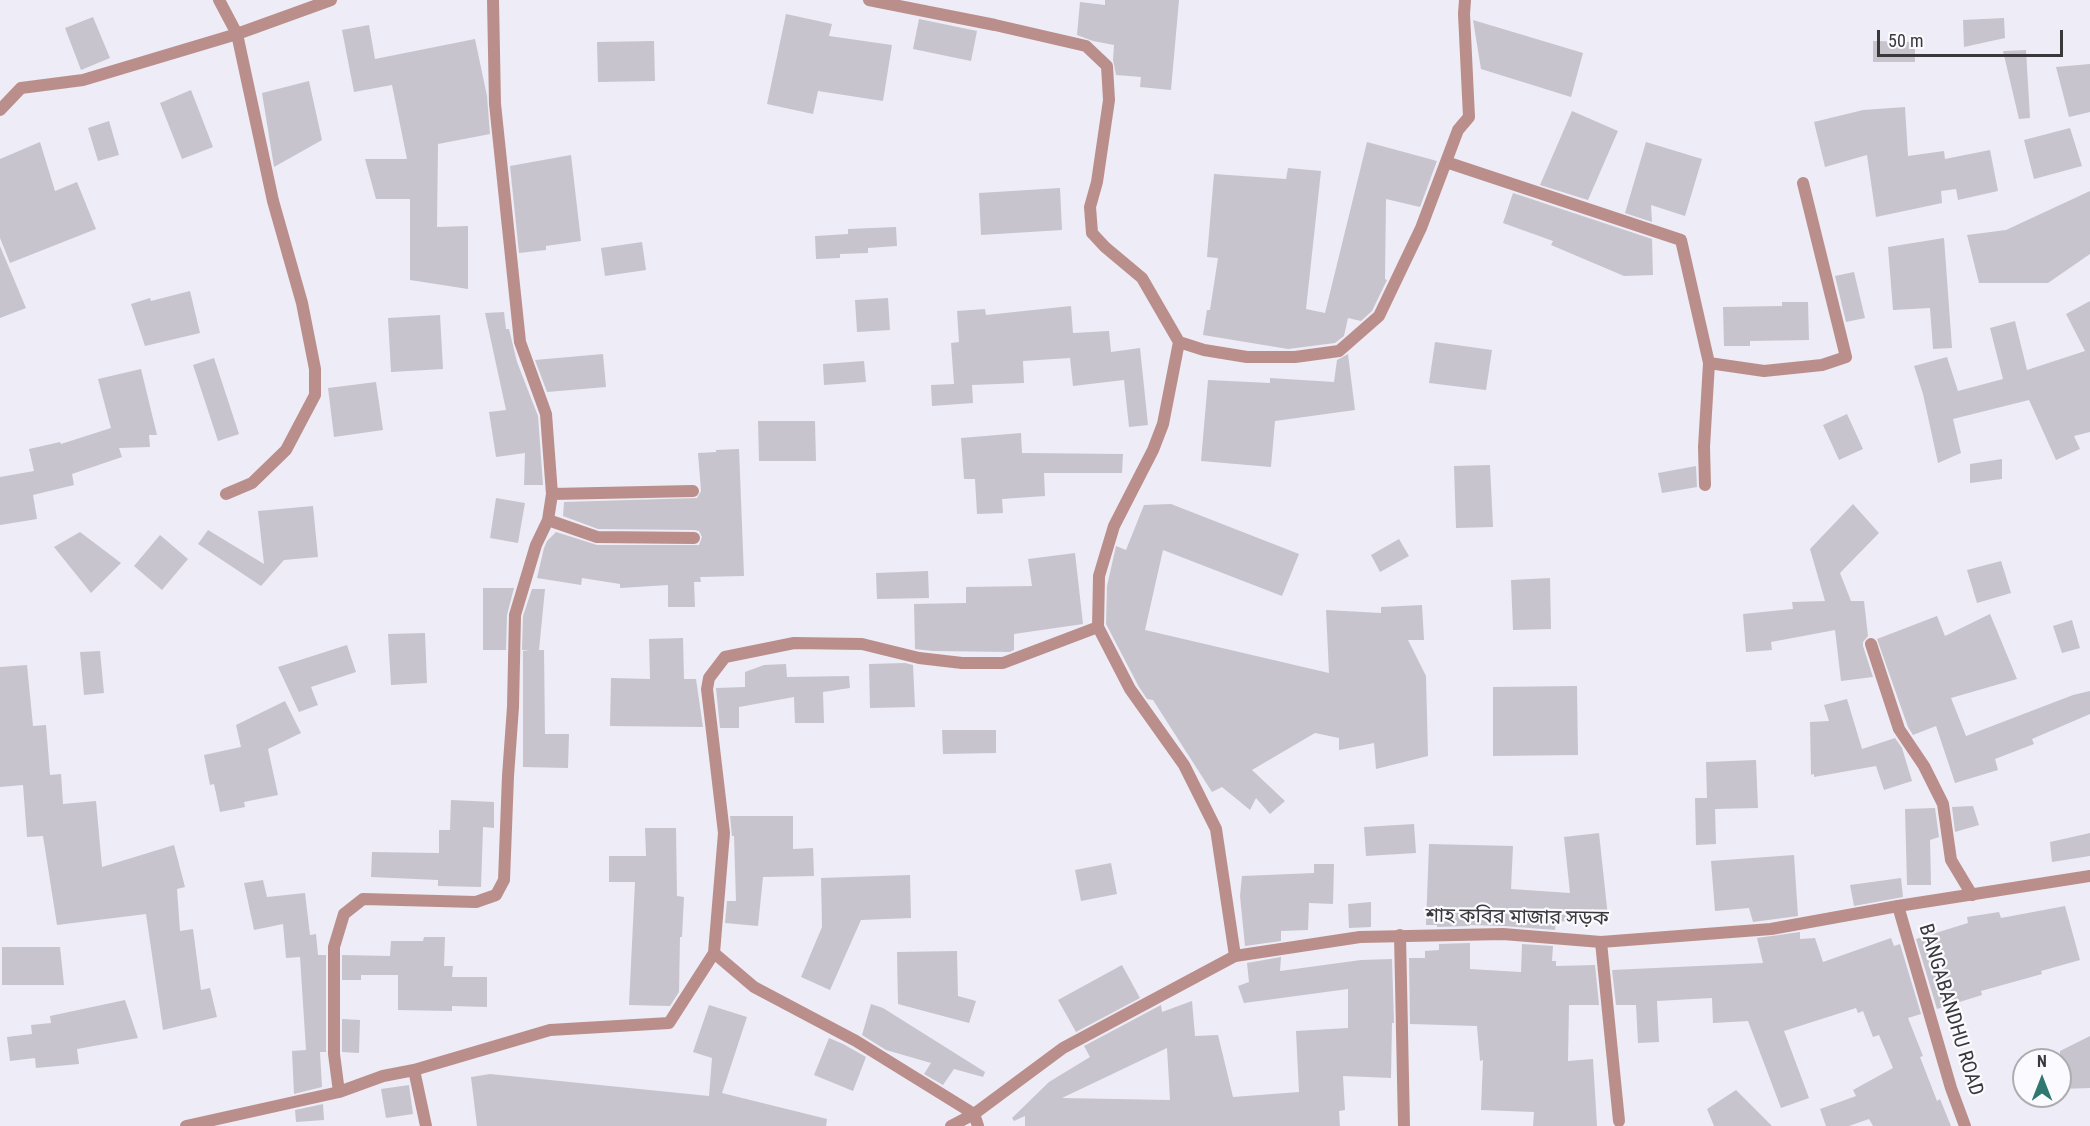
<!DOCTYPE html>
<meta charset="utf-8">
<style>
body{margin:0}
#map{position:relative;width:2090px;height:1126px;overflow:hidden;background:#eeecf6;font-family:"Roboto Condensed",sans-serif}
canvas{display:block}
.north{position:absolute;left:2012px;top:1048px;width:60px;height:60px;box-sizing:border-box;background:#fbfbff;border:2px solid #adadb1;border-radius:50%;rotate:0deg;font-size:16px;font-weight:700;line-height:24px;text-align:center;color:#39393c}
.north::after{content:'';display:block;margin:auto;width:21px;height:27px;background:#2f7771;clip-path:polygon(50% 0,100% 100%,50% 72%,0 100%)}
.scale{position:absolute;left:1877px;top:30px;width:186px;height:27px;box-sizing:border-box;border:3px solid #39393c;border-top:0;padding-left:8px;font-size:18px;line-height:21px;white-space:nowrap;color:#39393c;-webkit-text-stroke:4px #fbfbff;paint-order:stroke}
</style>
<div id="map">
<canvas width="2090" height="1126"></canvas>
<div class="north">N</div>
<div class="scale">50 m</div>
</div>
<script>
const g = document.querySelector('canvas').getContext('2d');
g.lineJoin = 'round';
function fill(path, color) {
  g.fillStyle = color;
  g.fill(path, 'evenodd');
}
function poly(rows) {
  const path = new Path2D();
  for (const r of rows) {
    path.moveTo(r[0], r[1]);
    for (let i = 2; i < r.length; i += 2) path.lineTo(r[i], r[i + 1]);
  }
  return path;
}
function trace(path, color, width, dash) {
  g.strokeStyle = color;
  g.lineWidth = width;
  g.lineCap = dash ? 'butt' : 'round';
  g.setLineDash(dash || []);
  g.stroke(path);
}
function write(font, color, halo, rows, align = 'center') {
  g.font = font + ' "Roboto Condensed","Noto Sans Bengali",sans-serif';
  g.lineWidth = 4.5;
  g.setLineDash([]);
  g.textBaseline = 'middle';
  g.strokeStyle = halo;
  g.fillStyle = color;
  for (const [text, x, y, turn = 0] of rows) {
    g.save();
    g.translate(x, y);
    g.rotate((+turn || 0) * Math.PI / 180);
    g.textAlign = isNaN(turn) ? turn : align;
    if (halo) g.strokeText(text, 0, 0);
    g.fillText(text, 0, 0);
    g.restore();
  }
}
fill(poly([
 [1105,0,1179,0,1171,90,1140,87,1141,77,1116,75,1113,60,1114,45,1093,41,1077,35,1080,2,1105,5],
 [786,14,832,24,829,36,892,45,883,101,818,91,813,114,767,104],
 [93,17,110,58,81,70,65,28],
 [2004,18,2005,38,1964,47,1963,20],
 [919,19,977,31,971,61,913,49],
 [1473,20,1583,53,1571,97,1481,69],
 [369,25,375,59,475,39,487,96,490,134,438,144,437,227,468,226,468,289,410,280,410,199,376,199,365,159,407,159,392,85,354,92,342,30],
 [654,41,655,81,598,82,597,42],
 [1873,41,1915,42,1915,62,1873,62],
 [2026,50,2030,118,2019,119,2003,51],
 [2090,64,2090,112,2069,117,2056,67],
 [309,81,322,140,274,167,262,93],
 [191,90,213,147,182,159,160,103],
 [1905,107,1908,156,1944,151,1945,159,1990,150,1998,191,1958,200,1956,189,1941,191,1942,203,1876,217,1867,155,1825,167,1814,122,1863,110],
 [1572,111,1618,131,1588,200,1540,185],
 [109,121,119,155,98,161,88,128],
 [2070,128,2082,166,2034,179,2024,140],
 [40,142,55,191,77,182,96,229,10,263,0,238,0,159],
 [1367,142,1437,161,1420,207,1386,199,1385,279,1387,280,1372,311,1361,321,1348,318,1344,336,1335,343,1288,349,1203,335,1207,310,1210,310,1218,258,1207,257,1214,174,1286,179,1288,168,1321,171,1306,309,1325,313],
 [1646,142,1702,159,1685,216,1651,205,1652,222,1625,213],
 [571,155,581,241,546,246,546,250,519,253,510,166],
 [1060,188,1062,230,981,235,979,193],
 [2090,191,2090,254,2048,283,1979,283,1967,235,2006,230],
 [1513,193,1652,239,1653,275,1624,276,1551,245,1553,241,1503,223],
 [896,227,897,246,868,248,868,253,840,254,840,258,816,259,815,236,848,234,848,229],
 [1944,238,1952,348,1933,349,1930,308,1893,310,1888,247],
 [642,242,646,270,605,276,601,248],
 [0,246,26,308,0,318],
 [1854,272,1865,318,1846,322,1835,276],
 [190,291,200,333,145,346,131,304,150,298,151,301],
 [888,298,890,330,857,332,855,300],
 [2090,301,2090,432,2074,436,2080,449,2056,460,2029,400,1953,419,1961,453,1938,463,1923,394,1914,366,1947,357,1958,391,2003,379,1990,328,2015,321,2027,370,2085,351,2066,314],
 [1782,302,1808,302,1809,340,1750,341,1750,346,1724,346,1723,307,1782,306],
 [1071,306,1073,333,1109,331,1111,352,1140,348,1148,425,1129,427,1124,380,1073,386,1070,358,1023,361,1024,383,972,385,973,403,932,406,931,385,954,384,951,343,959,342,957,311,985,309,986,315],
 [504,312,506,329,509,329,517,362,538,416,543,485,524,485,525,453,496,457,489,412,506,410,485,313],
 [440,315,443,369,391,372,388,318],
 [1435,342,1492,350,1486,390,1429,383],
 [603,354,606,387,547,392,535,360],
 [1348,354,1355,410,1275,421,1271,467,1201,461,1208,380,1270,383,1270,378,1334,382,1337,360],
 [214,358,239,434,218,441,193,365],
 [864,361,866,382,824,385,823,364],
 [141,369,157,435,149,435,150,447,119,448,122,457,72,474,74,485,33,495,37,519,0,525,0,477,34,471,29,449,60,442,61,444,111,428,98,379],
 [376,382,383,430,334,437,328,388],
 [1847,414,1863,449,1839,460,1823,425],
 [758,421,815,421,816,461,759,461],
 [1021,433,1022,453,1123,454,1122,473,1044,473,1045,496,1002,499,1003,513,977,514,975,479,964,479,961,438],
 [739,449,744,576,700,577,701,582,694,582,695,607,668,607,668,585,620,588,620,584,582,578,581,585,537,578,544,548,547,541,556,532,597,545,699,545,702,537,699,531,695,530,598,529,563,516,564,502,697,498,701,491,698,453,716,452,716,450],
 [2002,459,2002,479,1970,483,1970,464],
 [1490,465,1493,527,1456,528,1454,466],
 [1696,466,1697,487,1662,493,1658,473],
 [496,498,525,503,518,543,490,538],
 [1171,504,1299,554,1282,596,1163,550,1145,630,1329,673,1326,610,1381,613,1381,607,1422,605,1424,640,1408,640,1426,676,1428,756,1376,769,1374,743,1339,750,1339,738,1315,733,1252,770,1285,801,1270,814,1256,798,1250,810,1222,787,1212,792,1153,700,1147,699,1139,687,1106,624,1107,586,1116,546,1126,550,1144,505],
 [1853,504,1879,533,1840,573,1851,601,1864,601,1868,636,1863,642,1863,646,1873,677,1841,681,1835,630,1771,642,1772,650,1746,652,1743,614,1793,609,1792,602,1825,601,1810,549],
 [313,506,318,557,284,560,261,586,198,544,208,530,264,564,258,511],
 [80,532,121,563,91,593,54,547],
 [160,535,188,559,162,590,134,566],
 [1399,539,1409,556,1380,572,1371,555],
 [1075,553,1083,624,1014,634,1014,650,1010,652,933,651,915,649,914,604,966,603,966,587,1032,586,1028,559],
 [2001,561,2011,593,1977,603,1967,570],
 [928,571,929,598,877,599,876,573],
 [1550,578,1551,629,1513,630,1511,580],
 [483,588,514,588,507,615,506,650,483,650],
 [532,589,545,589,539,650,544,650,545,734,569,734,568,768,523,767,523,651,530,651,522,650,523,616],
 [1990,614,2017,679,1951,698,1966,736,2073,695,2090,691,2090,714,2032,739,2034,744,1995,759,1998,770,1955,783,1936,726,1913,735,1908,727,1877,639,1937,616,1945,636],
 [2072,620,2080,648,2062,653,2053,626],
 [425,633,427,683,391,685,388,634],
 [683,638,684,679,696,679,703,727,610,726,611,678,650,679,649,639],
 [347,645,356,672,311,687,318,705,299,712,278,667],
 [100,651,104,693,84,695,80,652],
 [905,663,913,665,915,707,870,708,869,664],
 [786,664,787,677,849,676,850,688,823,692,824,723,795,723,794,697,739,707,739,728,720,728,716,688,745,687,745,672,764,665],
 [27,665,33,726,46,725,50,775,61,774,63,804,96,801,102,867,174,845,185,887,177,889,180,931,193,929,201,990,210,988,217,1017,163,1030,146,914,57,925,43,836,27,837,23,785,0,787,0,667],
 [1577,686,1578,755,1493,756,1493,687],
 [1847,699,1862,749,1895,738,1902,748,1912,781,1884,790,1876,766,1814,777,1814,774,1811,775,1810,722,1829,721,1824,705],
 [285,701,301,733,268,749,278,795,244,802,245,807,220,812,214,784,210,785,204,755,241,747,236,725],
 [942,730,996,730,996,753,943,754],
 [1756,760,1758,808,1715,809,1716,844,1696,845,1695,798,1707,798,1706,762],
 [451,800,494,802,494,828,483,827,481,887,438,886,438,880,371,877,372,852,439,853,439,830,450,830],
 [1973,806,1979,825,1955,832,1952,807],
 [1935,808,1939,837,1930,840,1931,885,1907,885,1905,809],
 [730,816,793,816,793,849,813,848,814,876,763,877,758,926,725,923,727,901,736,901,734,836,732,836],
 [1414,824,1416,853,1366,856,1364,827],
 [645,828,676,828,677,896,684,897,682,937,680,937,679,992,670,1006,629,1005,635,882,609,882,609,856,646,856],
 [1599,833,1608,917,1556,922,1555,930,1504,926,1470,925,1470,926,1437,927,1437,925,1426,925,1429,844,1513,846,1511,889,1570,893,1564,837],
 [2090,833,2090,856,2052,862,2050,842],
 [1794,855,1798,916,1753,922,1749,908,1715,911,1711,861],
 [1111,863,1117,894,1081,901,1075,870],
 [1314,864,1334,864,1333,904,1309,903,1308,930,1281,931,1281,941,1245,946,1240,896,1242,876,1314,873],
 [910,875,911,918,861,920,830,990,801,977,822,927,821,878],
 [1901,878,1903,897,1854,906,1850,885],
 [263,880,267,897,305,893,310,935,316,934,318,955,326,955,326,1052,320,1052,322,1087,294,1094,292,1051,306,1050,300,957,286,958,283,924,254,930,244,883],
 [1371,902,1371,927,1349,928,1348,904],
 [2065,906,2080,960,2041,971,2042,974,1981,991,1982,995,1937,1009,1916,939,1968,923,1967,917,1999,912,2001,918],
 [1800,932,1800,939,1815,938,1823,962,1891,938,1894,946,1900,944,1921,1014,1908,1018,1923,1056,1920,1057,1937,1101,1940,1099,1951,1126,1873,1126,1869,1119,1849,1126,1826,1126,1820,1109,1856,1096,1853,1090,1893,1068,1879,1035,1873,1037,1863,1011,1858,1013,1856,1008,1784,1031,1809,1098,1781,1108,1748,1021,1713,1023,1712,998,1657,1001,1659,1042,1638,1043,1636,1005,1616,1005,1612,970,1763,963,1757,938],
 [424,937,445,937,444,966,453,966,452,977,487,977,487,1007,452,1006,452,1011,398,1010,398,975,361,975,361,980,342,980,342,955,390,956,391,941,423,941],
 [1470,943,1470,969,1521,972,1522,944,1553,946,1552,961,1556,961,1556,966,1595,965,1599,1005,1569,1005,1568,1061,1593,1059,1597,1126,1533,1126,1534,1112,1481,1110,1483,1060,1480,1061,1477,1026,1410,1024,1409,958,1425,958,1425,951,1439,950,1439,944],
 [2,947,60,947,64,985,2,985],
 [957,951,958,996,976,1001,969,1023,898,1004,897,952],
 [1281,957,1280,971,1361,960,1392,959,1394,1023,1392,1023,1391,1078,1343,1076,1345,1110,1339,1111,1340,1126,1025,1126,1025,1116,1014,1121,1012,1118,1049,1082,1090,1057,1084,1046,1161,1005,1162,1012,1192,1001,1195,1036,1218,1035,1233,1097,1299,1092,1296,1031,1348,1028,1348,989,1244,1003,1238,986,1249,982,1247,963],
 [1167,1048,1170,1100,1062,1098],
 [1122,965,1140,998,1076,1032,1058,1000],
 [125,1000,138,1038,77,1049,79,1064,36,1068,35,1058,10,1061,7,1037,32,1034,31,1025,51,1023,50,1016],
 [871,1004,883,1008,985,1072,983,1077,954,1069,943,1085,924,1074,931,1063,886,1050,862,1035],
 [709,1005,747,1017,722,1093,827,1119,826,1126,477,1126,471,1077,490,1074,709,1096,712,1058,693,1052],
 [342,1019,360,1020,359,1053,342,1052],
 [2090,1036,2090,1088,2060,1089,2060,1051],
 [829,1038,843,1044,866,1057,853,1091,814,1075],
 [409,1085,413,1114,386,1118,381,1089],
 [1736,1090,1772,1126,1714,1126,1707,1109],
 [323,1104,324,1120,296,1122,295,1110]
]), '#c7c4ce');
trace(poly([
 [219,0,237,34,273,201,302,303,315,369,315,395,286,450,252,483,226,494],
 [869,0,995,25,1086,46,1107,66,1109,100,1097,182,1090,207,1092,233,1105,247,1142,278,1179,342],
 [0,110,21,88,83,80,237,34,331,0],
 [1446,162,1681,240,1709,363,1704,447,1705,485],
 [1709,363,1764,371,1822,365,1846,357,1803,183],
 [552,494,693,491],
 [548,520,597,537,694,538],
 [1871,644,1899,729,1924,766,1943,804,1951,860,1972,895],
 [1898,906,1951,1088,1965,1126],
 [1400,935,1404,1126],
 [1601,942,1619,1121],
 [714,953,754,987,856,1041,974,1114,978,1126],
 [1235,956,1216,829,1184,765,1130,689,1098,627,1099,576,1114,526,1153,450,1163,424,1179,342,1204,350,1247,357,1295,357,1339,351,1379,316,1421,228,1458,130,1469,117,1464,14,1465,0],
 [414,1070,426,1126],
 [339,1092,334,1054,334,947,344,914,363,899,476,902,496,895,504,880,508,776,513,707,515,615,536,545,548,520,552,494,546,414,520,342,495,104,493,0],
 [186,1126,339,1092,383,1076,414,1070,550,1030,669,1023,714,953,724,833,707,689,709,678,725,657,794,643,862,644,919,658,962,663,1003,663,1098,627]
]), '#ba8f8b', 12);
trace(poly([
 [951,1126,974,1114,1063,1048,1235,956,1360,937,1503,934,1601,942,1771,929,1898,906,2090,876]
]), '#ba8f8b', 12);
write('20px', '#39393c', '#fbfbff', [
 ["শাহ কবির মাজার সড়ক",1517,918,1],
 ["BANGABANDHU ROAD",1950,1010,73]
]);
</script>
